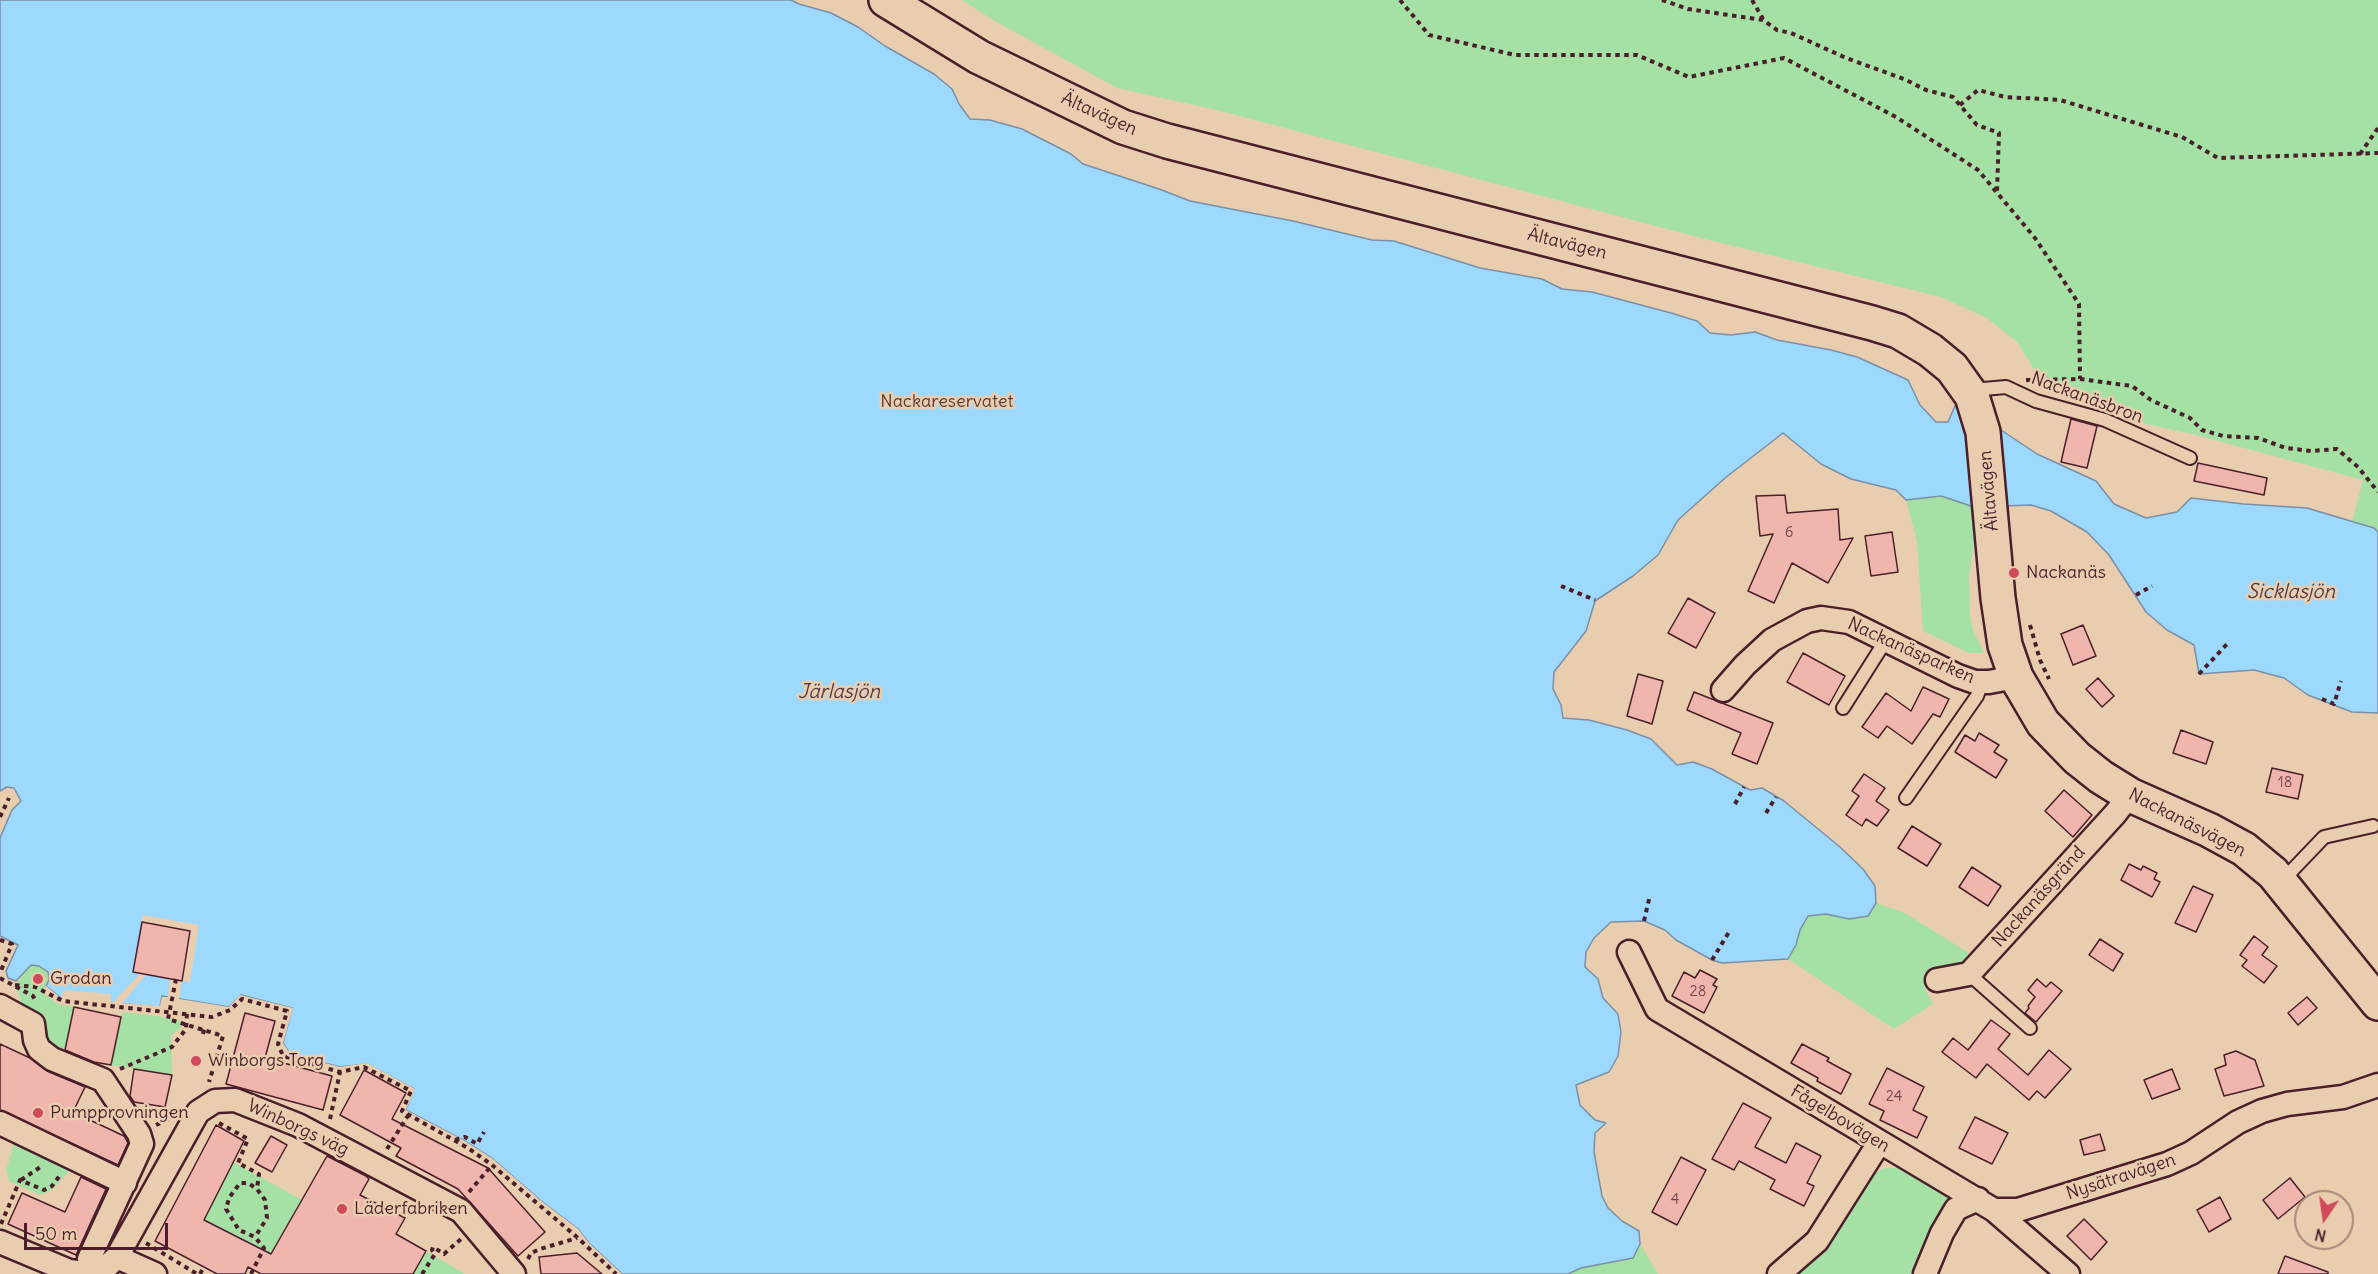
<!DOCTYPE html>
<meta charset="utf-8">
<style>
body{margin:0}
#map{position:relative;width:2378px;height:1274px;overflow:hidden;background:#e8ceaf;font-family:Delius,sans-serif}
canvas{display:block}
.north{position:absolute;left:2294px;top:1190px;width:60px;height:60px;box-sizing:border-box;background:#e8ceaf;border:2px solid #a9887a;border-radius:50%;rotate:193deg;font-size:16px;font-weight:700;line-height:24px;text-align:center;color:#4a1f2b}
.north::after{content:'';display:block;margin:auto;width:21px;height:27px;background:#d1495b;clip-path:polygon(50% 0,100% 100%,50% 72%,0 100%)}
.scale{position:absolute;left:24px;top:1223px;width:144px;height:27px;box-sizing:border-box;border:3px solid #4a1f2b;border-top:0;padding-left:8px;font-size:18px;line-height:21px;white-space:nowrap;color:#4a1f2b;-webkit-text-stroke:4px #e8ceaf;paint-order:stroke}
</style>
<div id="map">
<canvas width="2378" height="1274"></canvas>
<div class="north">N</div>
<div class="scale">50 m</div>
</div>
<script>
const g = document.querySelector('canvas').getContext('2d');
g.lineJoin = 'round';
function fill(path, color) {
  g.fillStyle = color;
  g.fill(path, 'evenodd');
}
function poly(rows) {
  const path = new Path2D();
  for (const r of rows) {
    path.moveTo(r[0], r[1]);
    for (let i = 2; i < r.length; i += 2) path.lineTo(r[i], r[i + 1]);
  }
  return path;
}
function trace(path, color, width, dash) {
  g.strokeStyle = color;
  g.lineWidth = width;
  g.lineCap = dash ? 'butt' : 'round';
  g.setLineDash(dash || []);
  g.stroke(path);
}
function write(font, color, halo, rows, align = 'center') {
  g.font = font + ' Delius,sans-serif';
  g.lineWidth = 5;
  g.setLineDash([]);
  g.textBaseline = 'middle';
  g.strokeStyle = halo;
  g.fillStyle = color;
  for (const [text, x, y, turn = 0] of rows) {
    g.save();
    g.translate(x, y);
    g.rotate((+turn || 0) * Math.PI / 180);
    g.textAlign = isNaN(turn) ? turn : align;
    if (halo) g.strokeText(text, 0, 0);
    g.fillText(text, 0, 0);
    g.restore();
  }
}
fill(poly([
 [962,0,2378,0,2378,637,2326,623,2363,480,2192,434,2146,424,2116,410,2042,382,2017,342,1987,318,1941,297,1705,239,1217,110,1117,88,993,20],
 [1932,495,1956,500,1974,507,1979,515,1969,575,1970,615,1973,630,1984,653,1969,653,1923,631,1917,541,1906,500],
 [1876,903,1905,913,1972,955,1956,967,1928,978,1925,989,1933,1004,1894,1029,1788,959,1796,945,1800,930,1808,916,1826,914,1849,919,1868,916],
 [31,965,39,966,48,972,49,980,42,992,58,1004,74,1007,64,1056,57,1055,23,1007,15,985],
 [122,1012,158,1016,180,1021,181,1028,171,1036,172,1075,111,1065],
 [14,1143,70,1170,52,1190,41,1195,10,1182,6,1171],
 [233,1162,302,1200,271,1254,204,1220],
 [1885,1168,1909,1168,1959,1196,1919,1274,1788,1274,1867,1177],
 [1640,1244,1658,1274,1568,1274,1581,1268,1632,1258],
 [426,1251,460,1271,464,1274,413,1274]
]), '#a5e0a5');
const water = poly([
 [0,0,791,0,799,4,831,13,858,27,885,46,934,74,952,89,959,104,970,119,990,120,1022,129,1071,154,1083,164,1159,189,1190,201,1293,221,1372,240,1394,241,1480,268,1542,279,1562,289,1592,292,1671,313,1697,321,1710,333,1731,335,1755,332,1777,340,1831,350,1857,357,1908,380,1920,405,1936,422,1948,422,1955,406,1989,422,2037,454,2096,481,2114,504,2146,518,2177,512,2191,498,2244,504,2307,508,2374,528,2378,532,2378,713,2352,712,2308,695,2284,678,2254,670,2199,674,2194,645,2167,630,2146,612,2109,555,2087,532,2051,511,2031,505,1974,507,1941,496,1906,500,1896,490,1851,479,1821,464,1783,433,1725,478,1678,520,1658,555,1633,576,1595,601,1586,631,1554,672,1553,689,1561,705,1563,718,1589,720,1627,730,1651,739,1677,765,1693,762,1712,769,1750,790,1762,788,1784,801,1840,847,1863,869,1875,886,1876,903,1868,916,1849,919,1826,914,1808,916,1800,930,1796,945,1788,959,1722,963,1712,960,1676,940,1665,930,1644,921,1611,922,1594,938,1586,952,1585,967,1598,979,1603,998,1618,1014,1621,1032,1618,1056,1609,1072,1576,1085,1580,1105,1595,1120,1606,1123,1595,1133,1594,1152,1602,1196,1608,1208,1622,1221,1639,1231,1640,1244,1633,1258,1581,1268,1568,1274,622,1274,589,1243,578,1229,540,1200,493,1159,463,1140,406,1110,414,1089,367,1064,340,1067,290,1054,283,1043,292,1008,241,995,229,1007,162,996,160,1007,61,998,46,986,49,980,48,972,39,966,31,965,16,981,8,978,6,971,18,945,0,936,0,838,12,810,21,801,14,788,7,787,0,791,0,0]
]);
fill(water, '#9cd9fd');
trace(water, '#7b8fa9', 1.5);
fill(poly([
 [143,915,199,925,190,982,182,981,179,999,229,1007,240,995,293,1008,283,1043,290,1054,340,1067,367,1063,415,1089,406,1110,463,1140,493,1159,540,1200,578,1229,589,1243,622,1274,618,1274,587,1245,576,1231,538,1203,491,1162,462,1142,404,1112,403,1109,411,1091,366,1067,339,1070,288,1056,280,1043,289,1010,241,998,230,1010,164,1000,163,1008,160,1010,61,1001,44,988,46,986,61,998,64,990,111,994,111,1002,113,1002,140,974,133,972],
 [147,974,170,979,168,997,162,997,160,1006,122,1003]
]), '#e8ceaf');
const building = poly([
 [2071,419,2097,426,2087,468,2061,462,2071,419],
 [2198,463,2267,478,2264,495,2194,481,2198,463],
 [1785,495,1787,513,1838,509,1840,540,1853,538,1828,583,1792,563,1774,603,1748,591,1773,534,1760,536,1756,496,1785,495],
 [1892,532,1898,572,1871,576,1865,536,1892,532],
 [1688,598,1715,613,1696,648,1668,633,1688,598],
 [2083,625,2096,656,2073,665,2061,634,2083,625],
 [1803,653,1845,676,1829,705,1787,682,1803,653],
 [1638,674,1663,681,1652,724,1627,716,1638,674],
 [2098,678,2114,696,2102,707,2086,689,2098,678],
 [1923,687,1949,699,1940,717,1933,714,1912,744,1887,726,1878,738,1862,727,1886,693,1911,711,1923,687],
 [1694,692,1773,723,1757,764,1732,754,1741,733,1687,710,1694,692],
 [2181,730,2213,742,2206,764,2173,753,2181,730],
 [1979,733,1999,745,1994,752,2007,760,1996,778,1955,752,1965,735,1975,741,1979,733],
 [2272,768,2303,775,2298,799,2266,792,2272,768],
 [1864,774,1885,788,1876,801,1889,810,1877,826,1866,819,1862,826,1846,815,1859,796,1852,791,1864,774],
 [2064,790,2092,815,2073,837,2045,811,2064,790],
 [1912,826,1941,844,1927,866,1898,848,1912,826],
 [2129,864,2141,870,2143,866,2157,873,2154,879,2160,882,2152,897,2121,880,2129,864],
 [1972,867,2001,886,1988,906,1959,887,1972,867],
 [2193,886,2213,895,2196,932,2175,923,2193,886],
 [142,922,190,931,182,981,133,972,142,922],
 [2254,936,2268,947,2262,955,2277,966,2264,983,2242,966,2247,960,2240,955,2254,936],
 [2100,939,2123,954,2113,971,2089,955,2100,939],
 [1700,970,1717,979,1713,985,1717,987,1704,1013,1672,996,1684,972,1695,978,1700,970],
 [2037,979,2046,987,2051,982,2062,991,2036,1022,2025,1013,2029,1008,2028,1006,2035,997,2028,990,2037,979],
 [2307,997,2317,1008,2298,1025,2288,1013,2307,997],
 [74,1007,121,1017,111,1065,94,1062,65,1050,74,1007],
 [245,1013,275,1021,265,1058,332,1076,323,1110,226,1084,245,1013],
 [1991,1020,2010,1034,1998,1049,2028,1075,2049,1050,2071,1069,2045,1098,2037,1091,2029,1100,1987,1064,1976,1078,1942,1052,1953,1038,1968,1050,1991,1020],
 [0,1044,30,1058,47,1071,85,1087,73,1112,124,1136,128,1143,118,1165,0,1110,0,1044],
 [1802,1044,1829,1058,1827,1061,1851,1074,1841,1094,1817,1081,1818,1078,1791,1063,1802,1044],
 [2236,1051,2255,1060,2264,1086,2224,1096,2215,1069,2226,1065,2224,1055,2236,1051],
 [1887,1068,1924,1087,1913,1110,1927,1117,1917,1138,1880,1120,1884,1111,1869,1104,1887,1068],
 [134,1069,172,1075,165,1107,134,1102,130,1096,134,1069],
 [2172,1069,2180,1089,2152,1099,2144,1080,2172,1069],
 [364,1070,406,1093,392,1119,488,1168,545,1232,518,1256,458,1189,396,1156,401,1148,340,1115,364,1070],
 [1743,1103,1771,1118,1755,1147,1786,1163,1796,1143,1821,1156,1807,1183,1814,1186,1804,1206,1770,1189,1775,1180,1739,1161,1734,1170,1712,1159,1743,1103],
 [1975,1117,2008,1133,1992,1164,1959,1148,1975,1117],
 [216,1125,244,1141,204,1220,271,1254,327,1156,366,1176,369,1179,360,1195,405,1218,396,1234,426,1251,413,1274,261,1274,248,1267,245,1274,217,1274,155,1241,216,1125],
 [2100,1134,2105,1150,2084,1155,2080,1140,2100,1134],
 [271,1136,287,1145,272,1172,255,1163,271,1136],
 [1681,1157,1706,1170,1677,1225,1652,1212,1681,1157],
 [81,1177,106,1189,76,1255,8,1224,22,1193,65,1212,81,1177],
 [2290,1178,2305,1197,2278,1219,2263,1200,2290,1178],
 [2220,1197,2231,1219,2209,1232,2197,1210,2220,1197],
 [2084,1219,2107,1242,2091,1260,2067,1236,2084,1219],
 [577,1253,602,1274,541,1274,539,1257,577,1253],
 [2285,1256,2328,1272,2328,1274,2278,1274,2285,1256]
]);
fill(building, '#f0b5ac');
trace(building, '#4a1f2b', 1.5);
const service = poly([
 [1972,390,2006,387,2036,401,2105,420,2190,458],
 [1843,708,1886,640],
 [1906,798,1977,696,1982,683],
 [2281,882,2324,837,2373,826],
 [1969,974,2030,1028]
]);
const minor = poly([
 [1723,690,1745,665,1772,640,1807,621,1821,618,1849,622,1958,676,1975,682,1989,682,2016,677],
 [1629,952,1657,1009,1994,1210,2068,1274],
 [1937,980,1969,974,2115,814,2130,795],
 [0,1006,33,1024,35,1040,39,1049,52,1059,103,1080,139,1134,142,1144,89,1259,98,1274],
 [0,1123,125,1183],
 [1994,1210,2018,1210,2167,1164,2191,1153,2238,1122,2262,1111,2287,1104,2343,1097,2378,1085],
 [0,1242,69,1271,92,1274],
 [117,1257,155,1274],
 [99,1274,117,1257,198,1112,215,1101,235,1100,298,1125,461,1211,514,1274],
 [1779,1274,1817,1241,1879,1143],
 [1925,1274,1942,1233,1956,1209,1978,1199]
]);
const secondary = poly([
 [886,0,979,57,1123,127,1167,141,1872,323,1898,331,1930,350,1952,368,1972,396,1983,432,1998,598,2005,645,2016,677,2043,723,2077,758,2101,777,2130,795,2209,830,2244,849,2273,873,2378,1003]
]);
trace(service, '#4a1f2b', 16);
trace(minor, '#4a1f2b', 27);
trace(secondary, '#4a1f2b', 38);
trace(poly([
 [1400,0,1429,35,1515,55,1637,55,1689,77,1784,58,1896,117,1978,170,2035,238,2079,304,2080,379],
 [1662,0,1688,9,1763,20,1777,30,1791,33,1846,58,1904,79,1926,90,1953,97,1977,125,1999,133,1997,192],
 [1752,0,1763,19],
 [1960,105,1978,90,2005,97,2060,100,2182,137,2218,158,2378,153],
 [2360,154,2378,128],
 [2026,380,2080,379,2132,386,2151,400,2190,418,2202,430,2223,436,2258,438,2286,448,2311,451,2337,449,2358,467,2378,492],
 [1561,586,1595,600],
 [2136,595,2152,586],
 [2030,625,2040,660,2049,679],
 [2199,674,2228,643],
 [2322,699,2334,704,2341,681],
 [1735,804,1744,787],
 [1766,813,1776,797],
 [0,817,9,798],
 [1644,921,1650,895],
 [0,940,12,944,0,973],
 [1712,960,1729,932],
 [0,978,33,996,36,1002],
 [176,979,168,1019,223,1036,209,1082],
 [15,985,35,987,63,1001,212,1017,230,1010,242,999,287,1011,278,1044,283,1056,340,1072,364,1067,411,1091,402,1111,468,1148,492,1165,578,1238,616,1274],
 [203,1034,205,1027],
 [120,1069,172,1047,186,1029,187,1013],
 [330,1119,340,1072],
 [219,1123,248,1139,238,1163,259,1174,257,1189],
 [156,1125,171,1118],
 [455,1140,465,1137,477,1144,484,1132],
 [387,1149,409,1114],
 [21,1180,42,1166],
 [469,1192,492,1165],
 [1,1224,20,1180,44,1190,52,1186,61,1174],
 [146,1243,197,1274],
 [528,1259,531,1253,540,1249,577,1238],
 [200,1274,204,1267],
 [251,1274,264,1248,255,1237,239,1230,226,1209,229,1198,240,1183,248,1183,257,1189,265,1200,267,1218,255,1237],
 [422,1274,435,1254,432,1250,433,1247,444,1254,461,1239]
]), '#4a1f2b', 4, [4.5, 4.5]);
trace(service, '#e8ceaf', 12);
trace(minor, '#e8ceaf', 22);
trace(secondary, '#e8ceaf', 33);
for (const [x, y, r, color] of [
 [2014,573,6,"#d1495b"],
 [38,979,6,"#d1495b"],
 [196,1061,6,"#d1495b"],
 [38,1113,6,"#d1495b"],
 [342,1209,6,"#d1495b"]
]) {
  const dot = new Path2D();
  dot.arc(x, y, r, 0, 2 * Math.PI);
  g.fillStyle = color;
  g.fill(dot);
  trace(dot, '#e8ceaf', 2);
}
write('15px', '#74444b', null, [
 ["6",1789,533],
 ["18",2285,783],
 ["28",1698,992],
 ["24",1894,1097],
 ["4",1675,1200]
]);
write('18px', '#4a1f2b', '#e8ceaf', [
 ["Ältavägen",1099,114,24],
 ["Ältavägen",1567,244,14],
 ["Nackanäsbron",2087,398,20],
 ["Ältavägen",1989,491,-95],
 ["Nackanäsparken",1911,651,24],
 ["Nackanäsvägen",2187,823,27],
 ["Nackanäsgränd",2039,897,-48],
 ["Fågelbovägen",1840,1119,31],
 ["Winborgs väg",298,1128,25],
 ["Nysätravägen",2121,1177,-18]
]);
write('18px', '#583c3d', '#e8ceaf', [
 ["Nackareservatet",947,402]
]);
write('18px', '#4a1f2b', '#e8ceaf', [
 ["Nackanäs",2026,573],
 ["Grodan",50,979],
 ["Winborgs Torg",208,1061],
 ["Pumpprovningen",50,1113],
 ["Läderfabriken",354,1209]
], 'left');
write('italic 20px', '#563b4a', '#e8ceaf', [
 ["Sicklasjön",2291,592],
 ["Järlasjön",839,692]
]);
</script>
